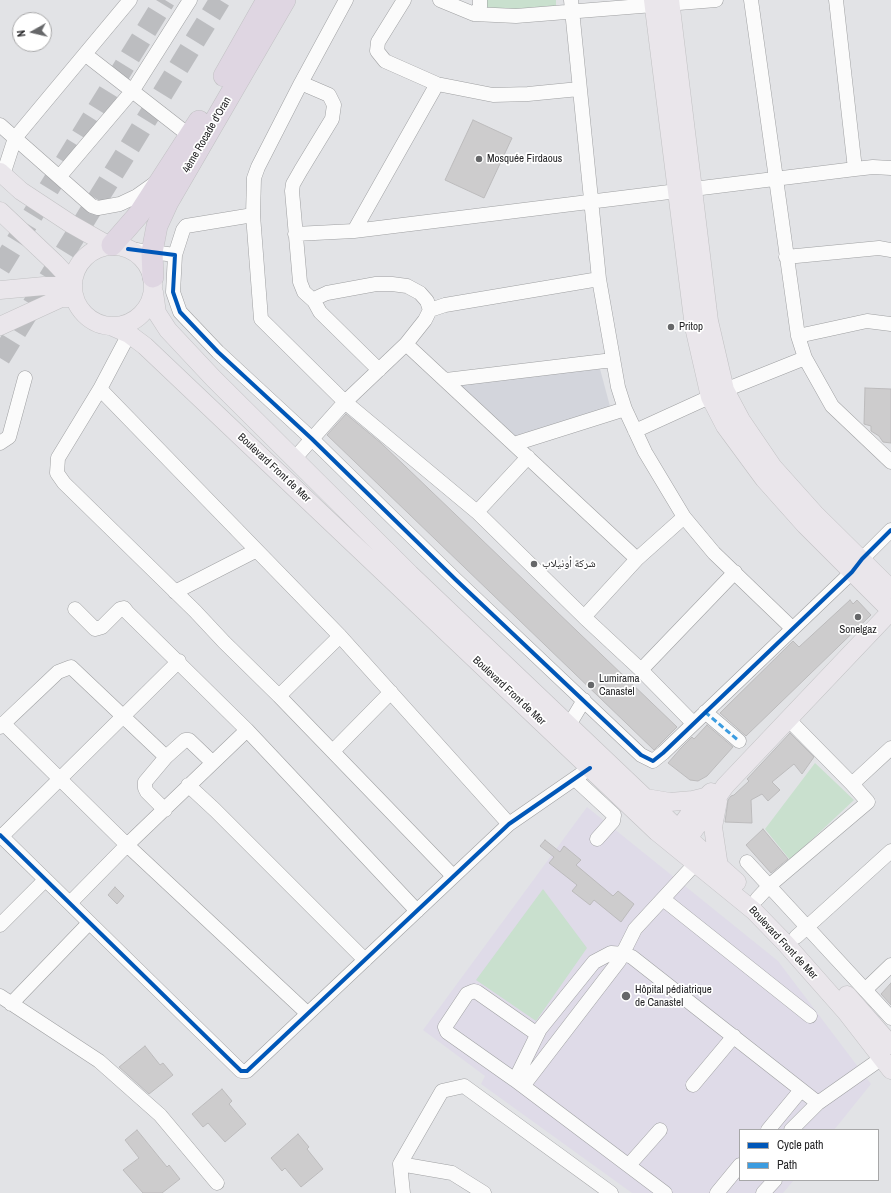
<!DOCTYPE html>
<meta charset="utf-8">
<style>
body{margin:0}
#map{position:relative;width:891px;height:1193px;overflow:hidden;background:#e2e3e6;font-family:"Archivo Narrow",sans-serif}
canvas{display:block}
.legend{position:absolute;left:739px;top:1129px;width:140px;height:52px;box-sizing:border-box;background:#fff;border:1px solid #a7a7a8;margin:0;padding:5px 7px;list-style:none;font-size:12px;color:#242426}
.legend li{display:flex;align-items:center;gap:8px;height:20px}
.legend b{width:20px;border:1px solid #a7a7a8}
.north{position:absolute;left:12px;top:12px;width:40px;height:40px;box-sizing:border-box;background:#fff;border:1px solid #a7a7a8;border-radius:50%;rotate:262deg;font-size:11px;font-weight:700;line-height:16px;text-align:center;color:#242426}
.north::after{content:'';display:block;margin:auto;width:14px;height:18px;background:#666769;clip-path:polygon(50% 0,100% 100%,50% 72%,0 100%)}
</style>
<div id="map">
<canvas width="891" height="1193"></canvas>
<ul class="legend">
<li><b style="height:5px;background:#0057b8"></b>Cycle path</li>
<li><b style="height:5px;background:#3c9ce0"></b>Path</li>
</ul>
<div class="north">N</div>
</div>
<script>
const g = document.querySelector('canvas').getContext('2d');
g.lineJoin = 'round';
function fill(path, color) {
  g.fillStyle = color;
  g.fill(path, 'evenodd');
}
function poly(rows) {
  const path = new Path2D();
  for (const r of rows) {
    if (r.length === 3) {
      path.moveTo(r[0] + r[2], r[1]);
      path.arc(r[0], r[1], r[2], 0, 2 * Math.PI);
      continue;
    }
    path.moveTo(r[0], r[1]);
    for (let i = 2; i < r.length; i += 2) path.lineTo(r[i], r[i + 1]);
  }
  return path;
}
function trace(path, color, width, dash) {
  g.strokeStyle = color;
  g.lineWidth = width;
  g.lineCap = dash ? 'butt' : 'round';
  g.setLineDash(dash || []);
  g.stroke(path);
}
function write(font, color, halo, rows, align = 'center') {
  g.font = font + ' "Archivo Narrow","Noto Naskh Arabic",sans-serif';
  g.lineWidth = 3.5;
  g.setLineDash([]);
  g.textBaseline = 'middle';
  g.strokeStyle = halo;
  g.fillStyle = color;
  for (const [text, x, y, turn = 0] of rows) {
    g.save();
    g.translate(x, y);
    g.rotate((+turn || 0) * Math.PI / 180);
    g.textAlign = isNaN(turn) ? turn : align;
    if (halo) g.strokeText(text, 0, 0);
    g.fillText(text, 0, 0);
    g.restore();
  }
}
fill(poly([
 [600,369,611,410,518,438,456,384]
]), '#d3d5dc');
fill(poly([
 [587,807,778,961,871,1084,834,1130,740,1130,740,1180,794,1180,783,1193,632,1193,481,1084,485,1076,423,1030]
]), '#dfdbe8');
fill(poly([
 [478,0,556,0,556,8,492,11,478,8],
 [815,763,854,800,790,860,765,829],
 [543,889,587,948,536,1021,476,980]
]), '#c9e0ce');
const building = poly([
 [473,120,512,138,484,198,445,180,473,120],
 [865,388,891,389,891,443,883,442,879,436,871,431,871,426,864,424,865,388],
 [346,414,381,443,677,727,654,750,327,435,346,414],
 [850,600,853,604,857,600,871,615,746,736,720,713,793,641,799,647,850,600],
 [707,725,733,747,707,776,698,781,690,780,668,763,681,748,692,737,694,739,707,725],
 [790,733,814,757,802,774,794,764,772,782,780,790,768,801,762,794,751,800,752,823,725,822,728,800,731,796,734,795,749,781,747,779,790,733],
 [763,829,788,859,771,873,746,845,763,829],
 [545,840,560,852,564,846,581,860,576,865,613,896,618,891,634,904,621,922,594,900,590,905,572,891,577,885,549,863,554,857,540,846,545,840],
 [115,887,124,896,117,904,108,895,115,887],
 [891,983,891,1005,881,994,891,983],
 [145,1046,160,1065,163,1063,173,1075,149,1094,119,1067,145,1046],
 [222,1089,232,1101,229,1104,246,1124,225,1142,208,1123,203,1127,192,1114,222,1089],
 [137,1130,167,1167,169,1165,180,1179,162,1193,143,1193,123,1170,139,1158,125,1140,137,1130],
 [298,1134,309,1147,307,1149,323,1169,301,1187,285,1168,282,1171,271,1158,298,1134]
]);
fill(building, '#cdcccd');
trace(building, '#bcbbbc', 1);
trace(poly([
 [0,268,165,0],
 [0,358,220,0]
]), '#bcbdc0', 21, [21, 10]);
const minor = poly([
 [346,0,301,83,258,167,254,178,253,215,261,319,345,402,477,512,584,617,641,670,693,723],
 [404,0,378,42,377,51,385,61,437,84,493,95,528,94,579,89],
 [440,0,474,14,516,16,716,0],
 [571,0,599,279,618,387,625,409,645,452,684,517,714,553,792,628],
 [751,0,798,336,805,358,832,406,891,462],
 [836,0,855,169],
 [474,14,480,7,480,0],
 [86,55,190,136],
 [301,83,329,95,334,105,332,119,301,170,293,184,292,191,300,282,304,292,314,301],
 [0,125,92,206,98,208,120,204,137,196,154,184],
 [3,175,15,138,130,0],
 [60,176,133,90,190,0],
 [354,231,437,84],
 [295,234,354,231,855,169,873,167,891,168],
 [128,249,175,255,173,292,180,312,218,352,312,439,455,579,641,755,653,761,663,753,852,572,862,559,891,530],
 [175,255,183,230,186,226,253,215],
 [786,257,879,248,891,250],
 [129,334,100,389,58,458,57,473,64,483,195,611,224,642,279,696,453,876],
 [798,336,867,321,891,324],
 [406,344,637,559],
 [379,370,320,312,314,301,316,298,327,293,376,284,392,284,407,286,420,293,427,301,430,310],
 [446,380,613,360],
 [100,389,340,636,509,824],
 [635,431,725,390,805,358],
 [0,443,9,437,25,378],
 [514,444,625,409],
 [294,459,345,402,406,344,425,320,430,310,445,305,599,279],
 [477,512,528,457],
 [175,592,255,551],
 [75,609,95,629,102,627,120,609,124,608,127,612,247,730,417,911],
 [584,617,637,559,684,517],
 [641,670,735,572],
 [279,696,340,636],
 [705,712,739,741],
 [789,720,852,784],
 [3,723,127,845,307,1013],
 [569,725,584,700],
 [0,727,58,672,71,667,166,757],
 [333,751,391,692],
 [575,779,614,815,613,821,597,839],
 [188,785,215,810,365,960],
 [165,810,147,792,145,788,145,782,166,757,185,740,189,740,212,762],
 [0,835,241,1071,247,1071,509,824,590,768],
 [0,838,179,661],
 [747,862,891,1018],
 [663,899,810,1016],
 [757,899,770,885,868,802,852,784,891,748],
 [70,903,127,845,247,730],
 [0,925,45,880],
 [796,937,891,851],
 [866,989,891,965],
 [0,996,99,1061,160,1115,217,1183],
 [11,1004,89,923],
 [537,1034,477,992,474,991,467,994,445,1027,447,1032,515,1080,665,1193],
 [515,1080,540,1029,594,962,611,953,624,954,632,957,818,1103],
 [693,1085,734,1036],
 [523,1086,619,961,635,929,695,864],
 [768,1130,801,1090],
 [791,1130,818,1103,882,1058],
 [400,1164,403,1193],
 [629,1165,660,1130],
 [484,1193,452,1173,400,1164,442,1091,464,1086,611,1193],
 [717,1193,740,1165],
 [763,1193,775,1180]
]);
const major = poly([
 [653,0,694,327,710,397,725,426,764,479,805,525,891,611],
 [670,0,709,321,725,390,741,420,773,467,816,515,891,589],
 [0,172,21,191,71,224,108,245],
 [0,211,55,263,73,282],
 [113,286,40],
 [0,290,44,286,73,286],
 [154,292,157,313,168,330,213,378,410,574,678,829,737,882],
 [0,326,61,298,75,298],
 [113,327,129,334,145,346,657,832,754,911,786,944,846,1012,891,1070],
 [646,798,670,802,693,800,705,797],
 [718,801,713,827,719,867],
 [671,839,691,812,711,792],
 [682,847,725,786,891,611],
 [847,995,891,1045]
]);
const highway = poly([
 [224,76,267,0],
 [112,245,139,214,199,121],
 [153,277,152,252,157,226,168,202,285,0]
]);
trace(minor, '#9fa0a2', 15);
trace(major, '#c1c1c3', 19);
trace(highway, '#c1c1c3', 22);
trace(minor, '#fbfbfb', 14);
trace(major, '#eae6eb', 18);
trace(highway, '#dfd6e2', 21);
trace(poly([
 [705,712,739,741]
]), '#3c9ce0', 3, [6, 3]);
trace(poly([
 [128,249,175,255,173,292,180,312,218,352,312,439,455,579,641,755,653,761,663,753,852,572,862,559,891,530],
 [0,835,241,1071,247,1071,509,824,590,768]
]), '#0057b8', 4);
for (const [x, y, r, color] of [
 [479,159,4,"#666769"],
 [671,327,4,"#666769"],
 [534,564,4,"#666769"],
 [858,617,4,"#666769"],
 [591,685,4,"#666769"],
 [626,996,5,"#666769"]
]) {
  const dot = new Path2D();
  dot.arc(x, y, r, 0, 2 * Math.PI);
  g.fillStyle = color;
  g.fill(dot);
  trace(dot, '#fff', 1.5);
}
write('11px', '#242426', '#fff', [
 ["4ème Rocade d'Oran",207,135,-60],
 ["Boulevard Front de Mer",274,468,43],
 ["Boulevard Front de Mer",509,691,43],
 ["Boulevard Front de Mer",783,943,47]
]);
write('11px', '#242426', '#fff', [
 ["Mosquée Firdaous",487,159],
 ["Pritop",679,327],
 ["شركة أونيلاب",542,564],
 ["Sonelgaz",858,630,"center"],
 ["Lumirama",599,679],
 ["Canastel",599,692],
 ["Hôpital pédiatrique",635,990],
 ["de Canastel",635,1003]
], 'left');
</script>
